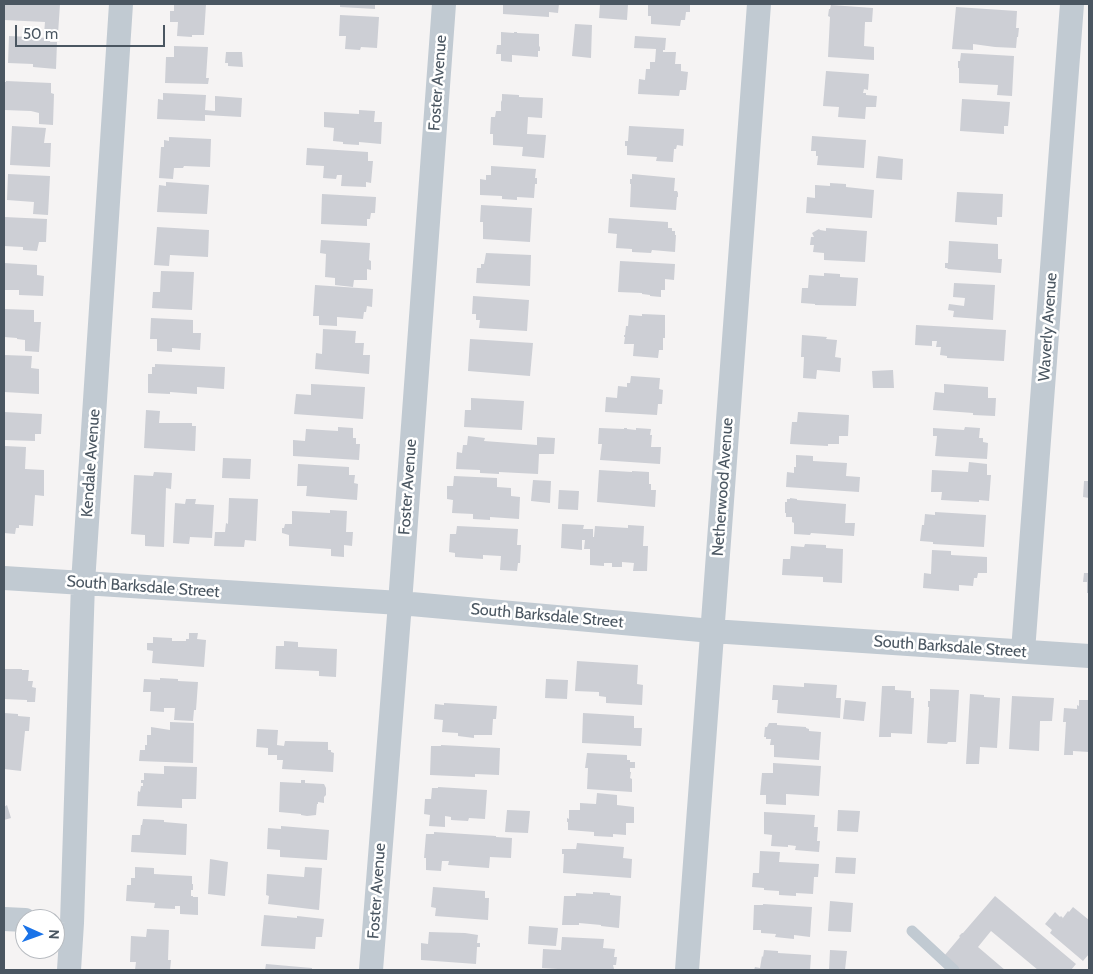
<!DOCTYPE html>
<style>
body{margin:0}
#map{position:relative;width:1093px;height:974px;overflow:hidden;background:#f5f3f3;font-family:Cabin,sans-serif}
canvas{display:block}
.frame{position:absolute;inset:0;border:5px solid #4a5661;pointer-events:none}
.north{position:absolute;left:15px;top:909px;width:50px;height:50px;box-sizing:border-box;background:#fff;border:1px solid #b7bbc0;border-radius:50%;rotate:92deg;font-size:14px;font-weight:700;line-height:20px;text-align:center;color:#4a5661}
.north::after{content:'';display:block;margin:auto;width:18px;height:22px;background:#1a73e8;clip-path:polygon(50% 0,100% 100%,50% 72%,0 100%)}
.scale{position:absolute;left:15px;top:25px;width:150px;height:22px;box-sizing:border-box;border:2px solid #4a5661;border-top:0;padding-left:6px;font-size:15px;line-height:18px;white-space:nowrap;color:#4a5661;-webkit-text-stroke:4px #fff;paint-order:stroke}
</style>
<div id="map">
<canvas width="1093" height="974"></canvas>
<div class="frame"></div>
<div class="north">N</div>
<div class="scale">50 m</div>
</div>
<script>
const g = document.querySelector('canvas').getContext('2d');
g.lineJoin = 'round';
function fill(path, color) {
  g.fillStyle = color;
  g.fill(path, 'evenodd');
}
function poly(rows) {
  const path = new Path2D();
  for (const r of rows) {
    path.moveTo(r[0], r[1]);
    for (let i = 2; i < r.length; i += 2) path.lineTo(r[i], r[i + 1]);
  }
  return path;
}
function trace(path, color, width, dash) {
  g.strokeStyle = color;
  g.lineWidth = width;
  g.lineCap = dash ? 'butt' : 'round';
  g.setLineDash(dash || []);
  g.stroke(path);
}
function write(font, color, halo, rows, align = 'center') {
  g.font = font + ' Cabin,sans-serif';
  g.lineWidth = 5;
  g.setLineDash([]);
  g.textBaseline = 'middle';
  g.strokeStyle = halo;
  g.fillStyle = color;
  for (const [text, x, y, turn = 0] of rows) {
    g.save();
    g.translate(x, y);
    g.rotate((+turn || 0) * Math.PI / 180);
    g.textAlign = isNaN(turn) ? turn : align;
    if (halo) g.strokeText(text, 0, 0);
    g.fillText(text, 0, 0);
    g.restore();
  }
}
fill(poly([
 [5,4,60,4,58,34,44,34,45,22,4,20],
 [174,4,206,4,204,35,192,35,192,37,177,36,178,22,170,22,170,11,174,11],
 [340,4,375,4,375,9,340,7],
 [503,4,559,4,558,13,549,12,549,17,503,14],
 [600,4,628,4,627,20,599,18],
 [649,4,690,4,690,12,686,12,685,20,681,20,680,26,651,24,651,16,648,16,648,5],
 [831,5,873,8,872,22,865,22,864,46,874,47,874,60,828,57,830,17,828,16,829,9,830,9],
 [956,7,1017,11,1016,28,1019,28,1018,37,1017,37,1016,48,995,47,973,44,973,50,952,49],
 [340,15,379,17,377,48,361,47,360,50,345,49,346,36,339,36],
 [575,24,592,25,591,58,572,56],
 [501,32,514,33,514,32,517,32,517,33,539,34,539,46,540,47,540,51,538,51,538,57,512,55,512,62,501,61,501,54,496,54,497,45,501,45],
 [9,36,51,38,50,42,57,42,56,69,33,67,33,64,8,63],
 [635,36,666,38,665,50,663,50,663,52,676,52,675,64,681,64,681,71,688,72,686,90,680,90,679,96,638,94,639,79,645,80,646,69,650,69,650,62,655,62,656,49,634,48],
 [174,46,208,47,206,78,209,78,208,84,165,83,166,57,174,57],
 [226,52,242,52,243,67,228,66,228,63,225,63],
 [961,53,1014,56,1012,96,997,95,998,85,959,83,959,68,958,68,958,61,960,61],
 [826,71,869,74,868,90,864,89,863,93,866,93,866,95,877,96,876,107,866,107,865,119,838,117,839,107,823,106],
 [6,81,51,83,51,93,54,94,53,125,39,124,39,113,31,111,4,110,4,82,6,82],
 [163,93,206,95,205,110,215,111,215,96,242,98,241,117,205,115,205,121,157,119,158,99,163,100],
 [502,94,519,95,519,97,543,98,542,118,528,117,527,134,546,135,544,158,522,156,523,147,493,145,493,134,490,134,491,117,495,117,496,111,501,111,501,102,502,100],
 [962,99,1010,102,1008,126,1004,126,1004,134,960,131],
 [359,110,375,111,374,122,382,122,381,144,359,142,359,145,343,144,343,142,333,141,334,128,324,127,324,112,359,114],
 [12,126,46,128,44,143,51,143,50,167,10,165],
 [629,126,684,129,683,146,677,145,676,149,674,149,673,162,656,161,657,157,627,155,627,146,625,146,625,141,628,141],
 [812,136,866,140,864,168,817,165,818,156,816,156,816,151,811,151],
 [169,137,211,139,210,167,184,166,183,168,174,168,173,179,159,178,161,147,164,147,164,140,169,141],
 [307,148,368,152,368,161,373,161,371,183,366,182,366,187,341,186,342,175,337,175,336,179,323,178,324,166,306,165],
 [878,156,903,159,902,180,876,178],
 [491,166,536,169,535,178,537,178,537,184,535,184,534,198,517,197,517,200,502,199,502,196,480,195,480,179,486,180,486,175,491,175],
 [8,174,50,176,48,215,33,214,34,202,7,200],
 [632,174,675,178,674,191,677,191,678,193,678,197,677,197,676,210,630,207,631,184,630,184,630,179,632,179],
 [166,182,209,185,207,214,157,212,159,185,166,186],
 [830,183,846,184,846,187,874,190,872,218,806,213,807,197,815,198,815,185,830,186],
 [957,192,1003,194,1002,217,997,217,997,225,955,222],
 [322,194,376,197,375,213,371,213,370,219,367,219,367,226,321,224],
 [481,205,532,208,530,242,483,239,483,222,480,222],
 [4,217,47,219,46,242,39,242,37,251,23,250,23,247,4,246],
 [609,218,668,222,668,228,672,228,672,231,675,231,675,235,676,235,675,252,652,250,651,253,632,252,632,249,616,248,617,234,608,233],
 [157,227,209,230,208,257,170,255,169,266,154,265],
 [826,228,867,231,865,262,824,260,824,253,813,252,814,245,810,245,811,237,814,237,812,233,819,229,820,230,826,231],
 [321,240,370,243,369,260,371,261,371,270,367,269,367,280,354,280,353,287,335,285,335,278,325,277,326,254,320,253],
 [949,241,998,244,998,259,1002,259,1001,273,947,269,948,268,945,268,945,263,948,263],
 [486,253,531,255,530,286,476,283,477,268,481,268,481,264,484,264],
 [620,261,675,264,674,280,665,279,665,290,661,290,661,297,650,296,650,295,642,294,642,293,618,292],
 [4,263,37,265,37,275,44,276,43,296,19,295,19,290,4,290],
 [161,271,194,272,192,310,152,308,153,292,160,292],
 [824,273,840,274,840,277,858,278,856,306,815,305,815,304,801,303,802,288,808,288,809,275,824,276],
 [954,283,995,285,993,320,953,317,954,311,948,310,949,304,964,306,965,298,953,297],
 [315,285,373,289,372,307,367,306,366,312,364,312,363,319,337,317,337,326,319,325,319,316,313,316],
 [473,296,529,300,527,331,479,328,480,320,476,320,476,314,472,314],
 [4,309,34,310,34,322,41,322,39,352,25,351,25,340,17,339,17,338,4,337],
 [642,314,665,315,665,338,663,338,663,350,659,350,658,358,633,356,634,344,624,344,625,337,624,337,624,335,625,335,626,326,628,326,629,315,642,316],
 [151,318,193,320,193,333,201,333,200,350,172,348,172,352,157,351,157,339,150,339],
 [916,325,1006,330,1004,361,947,358,947,356,940,355,941,347,936,347,937,341,932,341,932,346,915,345],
 [323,329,356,331,355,343,364,343,363,355,370,355,369,374,315,369,316,353,322,354],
 [802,335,827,337,826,339,837,340,835,357,841,358,840,372,817,370,816,379,803,378,804,357,801,357],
 [470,339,533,343,530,376,468,371],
 [4,355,32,356,31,368,39,369,39,394,4,392],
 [155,364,225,367,224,389,197,387,197,394,170,392,170,394,148,393,148,374,152,374,152,367,155,367],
 [893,370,894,388,873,388,872,371],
 [631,376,660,378,659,389,663,390,662,404,658,404,657,415,605,412,606,397,617,398,618,386,627,387,627,383,630,383],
 [311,384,365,387,363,419,294,414,296,394,311,395],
 [944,384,988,387,988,398,996,398,995,416,973,415,973,413,933,410,935,392,944,393],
 [471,398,524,401,522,430,464,427,465,410,471,410],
 [146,410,160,411,159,423,192,423,192,426,196,426,195,451,144,448],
 [4,412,42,414,41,434,35,434,35,441,4,440],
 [798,412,849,415,848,436,839,436,839,444,828,444,828,446,790,444,792,422,797,422],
 [338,427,353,428,353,438,356,438,356,444,360,444,359,460,293,456,293,440,305,441,306,429,338,431],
 [965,427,980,428,979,438,983,438,983,442,988,443,987,459,935,456,937,436,933,436,933,428,964,430],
 [599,428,624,429,624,428,627,428,627,429,636,430,636,428,651,429,650,435,652,435,651,447,661,447,660,464,600,460,602,444,598,444],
 [468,436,485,438,484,441,537,445,537,437,555,438,554,454,539,454,538,474,499,472,499,474,480,473,480,470,456,469,457,452,462,453,463,445,467,445],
 [5,446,26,447,25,469,44,470,44,496,35,495,33,526,19,525,19,528,16,528,15,534,4,533,5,480,4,480],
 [796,455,813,456,813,461,847,463,846,476,860,477,859,492,786,487,787,472,794,473,794,467,796,467],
 [223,458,251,459,250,479,222,478],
 [969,462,987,464,987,475,991,475,989,501,979,500,979,502,941,500,942,492,931,492,932,470,968,472],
 [298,464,349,467,349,475,355,475,354,483,358,484,357,500,306,496,307,486,297,486],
 [599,470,632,472,632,471,649,472,649,484,651,484,651,490,656,490,655,507,597,502],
 [154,472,172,473,171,489,166,488,164,547,145,546,145,535,131,534,134,475,153,476],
 [454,476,497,478,497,487,511,488,511,496,520,497,519,519,490,517,490,520,473,519,473,514,452,513,453,500,447,499,447,486,453,486],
 [533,480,551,481,550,503,531,501],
 [1084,481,1089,481,1089,498,1083,497],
 [559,490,579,491,578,510,558,509],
 [229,498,258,499,256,541,245,540,244,547,214,546,215,532,225,532,226,523,228,524],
 [790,498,797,499,797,500,846,504,845,523,855,523,854,536,811,533,810,535,794,534,794,523,792,522,792,517,786,517,786,513,785,513,785,502,787,502,787,499,790,499],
 [186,499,196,499,195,504,214,505,212,538,190,537,189,544,173,543,175,503,185,504],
 [330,510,347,511,346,532,353,532,352,546,344,545,344,557,331,556,331,549,289,546,289,535,282,533,282,528,284,528,285,524,292,524,292,511,330,513],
 [935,512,986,515,984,547,933,544,933,542,920,541,922,525,924,525,925,514,935,515],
 [562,524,584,525,583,529,593,529,593,537,594,537,595,526,628,528,628,525,644,526,643,546,648,546,647,571,633,571,634,563,622,562,622,567,612,567,612,563,604,563,604,566,590,565,590,549,584,549,585,540,582,540,582,550,561,548],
 [457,526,518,529,517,545,521,545,520,563,518,563,517,571,500,570,501,556,483,555,483,559,455,557,455,553,449,552,450,534,456,534],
 [805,544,826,545,826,548,843,549,842,583,823,582,823,577,782,575,783,559,790,559,791,546,804,547],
 [932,550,951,551,951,555,987,557,987,573,978,573,977,578,974,578,973,586,959,585,959,591,923,588,924,573,931,574],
 [1084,573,1089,573,1089,593,1087,593,1087,582,1083,582],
 [189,633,198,633,197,639,206,640,204,667,152,663,153,651,147,650,147,643,153,643,153,637,172,638,172,641,186,641,186,639,189,639],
 [284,641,298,642,298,647,337,649,336,677,319,676,319,671,275,669,276,646,284,646],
 [577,661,638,665,637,684,643,685,642,705,606,703,606,697,599,696,599,692,575,691],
 [4,669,22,669,22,670,29,670,28,681,33,681,32,687,36,688,35,702,27,702,27,700,4,699],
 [160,678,178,679,178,681,198,682,196,710,194,710,193,721,174,720,175,708,164,708,164,712,150,711,151,692,143,692,144,679,160,680],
 [546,679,568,680,567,699,545,698],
 [804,683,837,685,836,698,841,698,840,718,777,713,778,700,772,700,773,685,804,687],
 [882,686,895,686,895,690,911,691,911,698,914,698,912,734,891,733,891,737,879,737],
 [930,689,959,690,956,742,948,742,947,744,927,743,929,707,928,707,928,701,930,701],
 [970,694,984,695,984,697,1000,698,997,748,980,747,979,764,966,764],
 [1012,696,1054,698,1052,721,1040,721,1039,751,1009,749],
 [845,700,866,702,864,721,843,719],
 [1079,700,1089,700,1089,752,1073,751,1073,755,1064,755,1066,722,1063,722,1064,708,1077,709,1077,705,1079,706],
 [444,703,497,706,496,719,493,719,492,735,474,735,474,738,458,736,458,733,442,732,443,720,434,719,435,704,444,705],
 [4,713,18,714,18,716,30,717,29,731,25,731,21,771,4,769],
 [583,713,634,716,634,728,642,728,641,746,582,743],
 [170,722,194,723,193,763,139,761,140,750,145,750,145,745,147,745,147,735,151,735,151,727,170,730],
 [769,723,777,723,777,725,806,727,806,728,809,729,809,731,821,732,819,760,774,757,774,745,770,745,771,739,766,739,766,737,764,737,765,727,767,727],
 [257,729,278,730,277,745,284,746,285,741,328,742,328,750,331,750,331,752,334,753,333,772,282,769,283,760,277,760,277,755,268,755,268,748,256,747],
 [441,745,500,748,499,775,475,774,475,777,430,775,431,746,441,746],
 [587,753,627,755,627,760,630,760,630,762,635,762,635,768,630,768,630,772,631,772,630,778,632,779,632,792,587,789,588,768,585,768],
 [773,763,821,766,819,796,786,794,786,805,766,804,766,795,760,795,762,773,773,773],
 [164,766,197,767,196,799,182,799,182,808,137,806,138,791,140,792,141,786,143,786,143,783,141,783,141,780,144,780,144,773,164,774],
 [301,780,305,780,305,783,324,784,326,788,326,795,324,797,324,803,318,802,318,804,317,804,316,815,307,816,301,815,301,814,279,812,280,782,301,783],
 [438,787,487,790,485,819,469,818,468,821,451,820,451,817,445,816,445,827,429,826,430,815,424,814,425,799,431,799,432,788,438,788],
 [597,793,617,795,617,805,634,807,634,823,626,823,626,835,613,834,613,837,594,836,594,832,568,830,568,822,567,822,567,818,569,819,569,810,580,810,580,803,596,804],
 [7,805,11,818,4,820,4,807],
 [507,810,530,811,528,833,505,832],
 [838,810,860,811,858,832,837,831],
 [764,812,815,815,814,827,818,827,817,841,820,841,819,852,795,850,796,846,788,845,788,847,771,846,772,835,764,834],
 [143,819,164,820,164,822,187,824,186,855,131,852,132,835,140,835,141,825,142,825],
 [281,826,329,830,327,860,280,857,280,850,267,849,268,828,281,829],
 [434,832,496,836,496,837,512,838,511,858,490,857,489,868,448,865,449,861,442,861,441,871,426,870,426,858,424,858,426,834,434,834],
 [577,843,624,847,623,858,632,859,631,878,563,873,564,854,562,854,562,849,576,849],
 [760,851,780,852,779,862,819,864,818,877,814,877,813,894,796,893,796,896,779,895,779,891,764,890,764,888,752,887,753,873,759,873],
 [836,857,856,858,855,874,835,873],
 [210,859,228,862,225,896,208,894],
 [135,867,154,868,154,874,192,876,192,884,193,884,193,890,191,890,191,896,193,896,193,897,198,897,198,915,180,914,180,906,175,906,175,909,154,908,155,903,126,901,127,885,131,885,131,878,135,878],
 [305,867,322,868,319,910,268,904,269,896,266,895,267,874,304,877],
 [433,887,485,891,485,898,489,898,488,920,435,916,436,908,431,907],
 [593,892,610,893,610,895,621,896,619,928,601,926,601,925,579,923,579,925,562,925,564,896,576,896,576,893,593,894],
 [995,896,1076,964,1071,970,1038,970,991,931,978,947,1005,970,960,970,944,956,960,937,959,936,962,933,963,933],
 [830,901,853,903,851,932,828,931],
 [763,904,812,907,810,937,794,935,794,939,775,937,776,934,761,933,761,930,753,930,754,905,763,905],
 [1073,907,1089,920,1089,954,1083,961,1050,933,1052,930,1045,924,1055,912,1060,917,1061,916,1063,918,1060,922,1068,911,1069,912],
 [264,915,297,918,297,916,324,919,322,937,316,937,315,949,261,946],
 [529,926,558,928,556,946,528,944],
 [147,929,169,930,168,960,171,960,170,970,135,970,136,962,130,962,131,936,146,937],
 [429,932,465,933,478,935,477,943,480,943,480,947,477,947,476,964,421,960,421,943,428,944],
 [562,937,604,939,603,948,615,949,614,957,617,957,616,965,613,965,614,969,613,970,573,970,542,968,543,949,561,950],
 [764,950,778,951,778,953,811,955,810,970,754,970,755,967,760,968,762,956,763,957],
 [830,950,847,951,845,970,829,970],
 [266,964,312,968,312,970,265,970]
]), '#cdcfd5');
trace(poly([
 [912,931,954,970]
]), '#c1cad2', 11);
trace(poly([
 [4,578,400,603,712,631,1089,656],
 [1023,651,1072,4],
 [4,919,25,920],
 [69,970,72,923,83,583,121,4],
 [371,970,400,603,444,4],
 [687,970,759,4]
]), '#c1cad2', 24);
write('16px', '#4a5661', '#fff', [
 ["Foster Avenue",438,83,-86],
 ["Waverly Avenue",1048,327,-86],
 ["Kendale Avenue",91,463,-86],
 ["Foster Avenue",408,487,-86],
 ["Netherwood Avenue",723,487,-86],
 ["South Barksdale Street",143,587,4],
 ["South Barksdale Street",547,616,5],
 ["South Barksdale Street",950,647,4],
 ["Foster Avenue",377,891,-86]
]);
</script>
